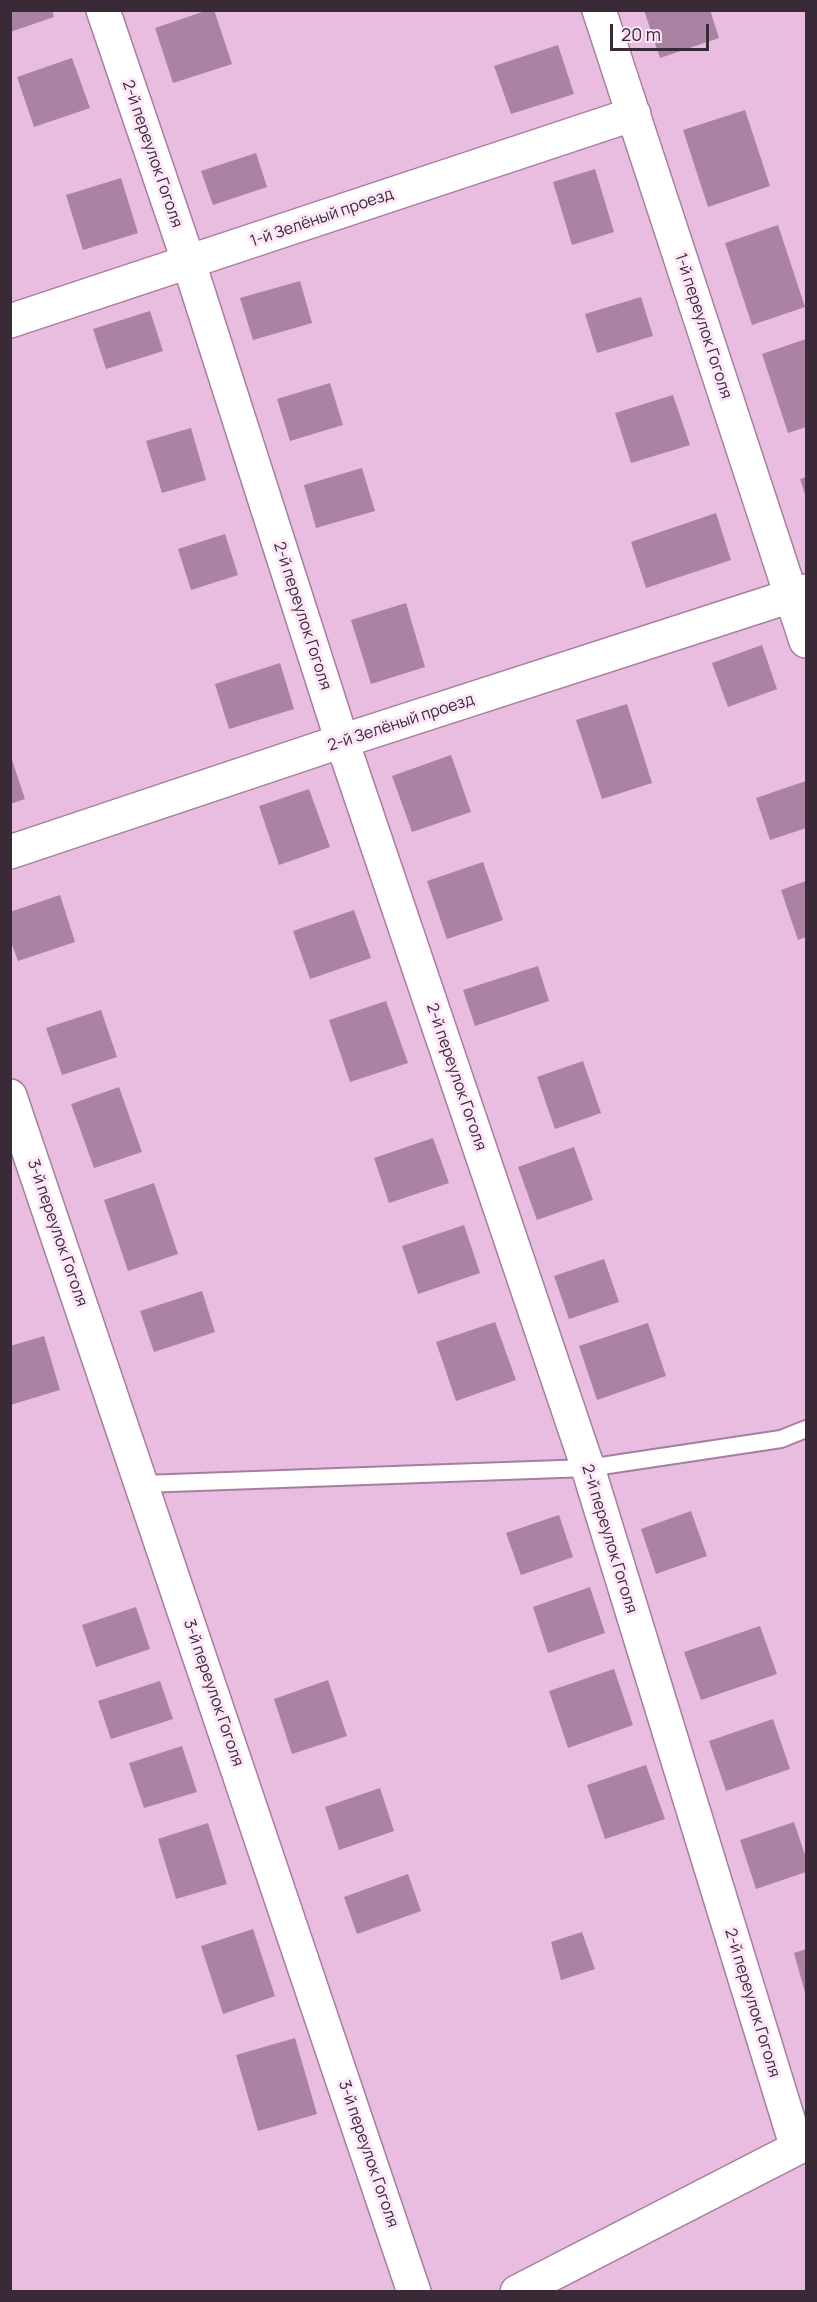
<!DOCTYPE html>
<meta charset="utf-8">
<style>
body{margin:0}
#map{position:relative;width:817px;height:2302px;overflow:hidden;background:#e9bde0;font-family:Manrope,sans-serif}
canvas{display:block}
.frame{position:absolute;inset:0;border:12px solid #3a2936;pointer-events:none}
.scale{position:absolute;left:610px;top:24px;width:99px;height:27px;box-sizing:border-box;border:3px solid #3a2936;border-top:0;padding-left:8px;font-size:18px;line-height:21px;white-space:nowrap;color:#3a2936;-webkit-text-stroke:4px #fce6f8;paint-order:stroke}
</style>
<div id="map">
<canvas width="817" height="2302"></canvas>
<div class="frame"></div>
<div class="scale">20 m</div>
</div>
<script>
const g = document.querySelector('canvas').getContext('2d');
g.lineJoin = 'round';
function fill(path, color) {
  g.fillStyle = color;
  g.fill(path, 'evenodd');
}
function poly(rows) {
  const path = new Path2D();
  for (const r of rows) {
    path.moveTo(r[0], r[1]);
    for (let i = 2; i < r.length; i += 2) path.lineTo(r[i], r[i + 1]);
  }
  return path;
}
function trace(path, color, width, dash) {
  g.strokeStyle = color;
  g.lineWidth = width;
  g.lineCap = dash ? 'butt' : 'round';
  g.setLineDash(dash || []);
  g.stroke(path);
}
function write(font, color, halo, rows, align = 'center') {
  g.font = font + ' Manrope,sans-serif';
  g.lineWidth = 6;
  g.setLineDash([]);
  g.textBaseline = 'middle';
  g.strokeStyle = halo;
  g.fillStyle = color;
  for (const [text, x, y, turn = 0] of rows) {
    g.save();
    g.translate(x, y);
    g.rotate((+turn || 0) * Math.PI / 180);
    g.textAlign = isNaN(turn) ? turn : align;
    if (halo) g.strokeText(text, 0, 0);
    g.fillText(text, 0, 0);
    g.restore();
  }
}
fill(poly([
 [10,10,52,10,54,17,10,32],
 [208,10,214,10,232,64,173,83,155,28],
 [644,10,710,10,719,38,660,58],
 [558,45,574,94,511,114,494,66],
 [72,58,90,108,34,127,17,77],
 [745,110,770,186,708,207,683,130],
 [256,153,267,187,213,205,201,171],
 [595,169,614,232,572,245,553,182],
 [121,178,138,233,83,250,66,195],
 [778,225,805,307,752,325,725,243],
 [300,281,312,323,253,340,240,298],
 [641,297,653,336,597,353,585,314],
 [150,311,163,351,106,369,93,329],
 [806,339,806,427,788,433,762,354],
 [330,383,343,425,290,441,277,399],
 [673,395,690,445,631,463,615,413],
 [191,428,206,480,162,493,146,441],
 [362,468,375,511,316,528,304,485],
 [806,477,806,497,800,479],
 [716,513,731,560,646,588,631,542],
 [225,534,238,575,191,590,178,549],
 [406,603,425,667,371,684,351,620],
 [762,645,777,689,728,707,712,663],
 [280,663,294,709,229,729,215,684],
 [627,704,652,783,602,799,576,720],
 [10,754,25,799,10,804],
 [451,755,471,812,412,832,392,776],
 [806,781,806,828,770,840,756,798],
 [309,789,330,847,279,865,259,806],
 [483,862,503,920,447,939,427,881],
 [806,881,806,937,798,940,781,890],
 [60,895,75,942,18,961,10,939,10,912],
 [354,910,371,958,310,979,293,931],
 [538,966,549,1001,475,1026,463,990],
 [386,1001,408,1063,350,1082,329,1020],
 [101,1010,117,1057,62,1075,46,1028],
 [583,1061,601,1113,555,1129,537,1077],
 [119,1087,142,1152,94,1168,71,1104],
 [433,1138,449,1183,389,1203,374,1158],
 [574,1147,593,1200,537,1220,518,1167],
 [154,1183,178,1254,128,1271,104,1200],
 [464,1225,480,1273,418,1294,402,1246],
 [604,1259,619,1302,569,1319,554,1276],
 [202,1291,215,1332,154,1352,140,1311],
 [495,1322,516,1380,456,1401,436,1342],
 [648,1323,666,1376,597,1400,579,1346],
 [44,1336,60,1390,10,1405,10,1346],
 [691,1511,707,1556,656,1574,641,1529],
 [559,1515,573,1557,521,1575,506,1533],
 [590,1587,605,1633,548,1653,533,1607],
 [136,1607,150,1649,96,1667,82,1625],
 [760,1626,777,1674,701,1700,684,1652],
 [614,1669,633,1725,568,1748,549,1691],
 [328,1680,347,1736,292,1754,274,1699],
 [160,1681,173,1719,111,1739,98,1701],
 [773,1719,790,1769,726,1791,709,1741],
 [182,1746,197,1792,144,1808,129,1763],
 [646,1765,665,1819,605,1839,587,1785],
 [380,1788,394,1831,339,1850,325,1807],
 [794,1822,806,1858,806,1872,756,1889,740,1840],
 [208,1823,227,1884,176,1899,158,1839],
 [408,1874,421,1911,357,1934,344,1897],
 [253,1929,275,1996,223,2014,201,1946],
 [582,1932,595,1969,561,1980,551,1942],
 [806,1949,806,1996,794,1953],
 [295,2038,317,2114,258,2131,236,2055]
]), '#aa82a2');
const lane = poly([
 [143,1484,588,1468,781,1439,806,1429]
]);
const street = poly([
 [103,10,189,263,342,741,588,1468,797,2148,517,2292],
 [599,10,806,641],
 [10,321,634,114],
 [10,852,342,741,806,591],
 [10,1096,414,2292]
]);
trace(lane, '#a67e9e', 20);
trace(street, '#a67e9e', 36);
trace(lane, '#fff', 16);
trace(street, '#fff', 33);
write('16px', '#3a2936', '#fce6f8', [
 ["2-й переулок Гоголя",152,154,71],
 ["1-й Зелёный проезд",322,218,-19],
 ["1-й переулок Гоголя",703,326,72],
 ["2-й переулок Гоголя",302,616,72],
 ["2-й Зелёный проезд",401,723,-18],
 ["2-й переулок Гоголя",456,1077,71],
 ["3-й переулок Гоголя",57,1233,71],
 ["2-й переулок Гоголя",609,1539,73],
 ["3-й переулок Гоголя",213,1693,71],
 ["2-й переулок Гоголя",752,2003,73],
 ["3-й переулок Гоголя",368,2154,71]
]);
</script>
